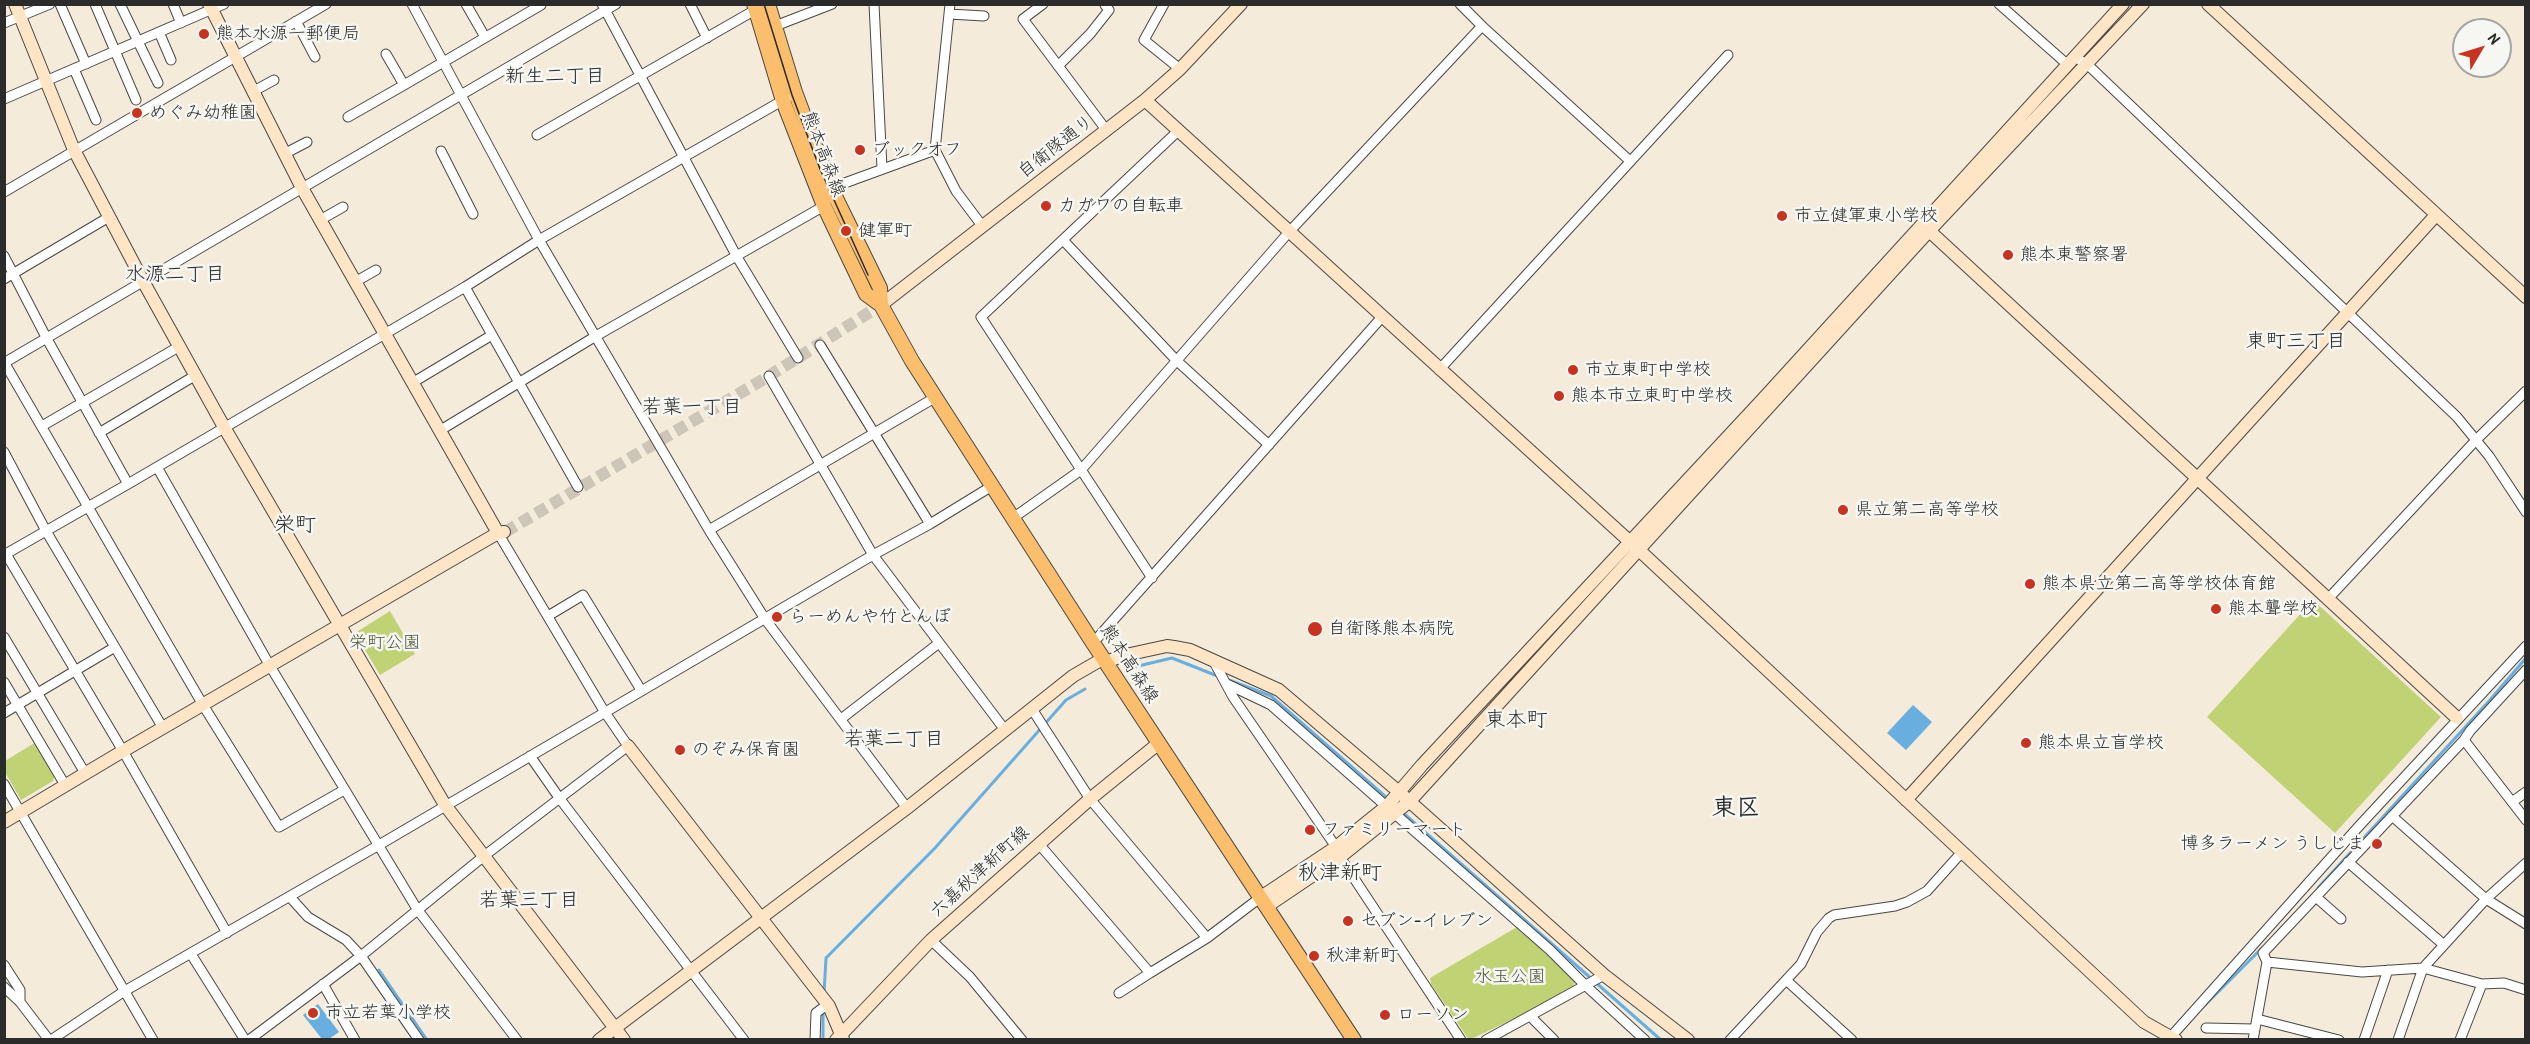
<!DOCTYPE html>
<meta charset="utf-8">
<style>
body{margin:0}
#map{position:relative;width:2530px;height:1044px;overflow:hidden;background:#f4ebdb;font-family:"Patrick Hand",sans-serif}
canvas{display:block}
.frame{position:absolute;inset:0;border:6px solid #2b2b2b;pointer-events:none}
.north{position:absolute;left:2452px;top:18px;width:60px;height:60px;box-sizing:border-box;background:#f6f6f2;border:2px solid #a5a5a2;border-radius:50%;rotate:52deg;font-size:16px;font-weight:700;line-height:24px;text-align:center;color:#2b2b2b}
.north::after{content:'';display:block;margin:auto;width:21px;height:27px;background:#c8321e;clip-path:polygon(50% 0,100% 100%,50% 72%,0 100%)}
</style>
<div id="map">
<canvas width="2530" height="1044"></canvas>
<div class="frame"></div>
<div class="north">N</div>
</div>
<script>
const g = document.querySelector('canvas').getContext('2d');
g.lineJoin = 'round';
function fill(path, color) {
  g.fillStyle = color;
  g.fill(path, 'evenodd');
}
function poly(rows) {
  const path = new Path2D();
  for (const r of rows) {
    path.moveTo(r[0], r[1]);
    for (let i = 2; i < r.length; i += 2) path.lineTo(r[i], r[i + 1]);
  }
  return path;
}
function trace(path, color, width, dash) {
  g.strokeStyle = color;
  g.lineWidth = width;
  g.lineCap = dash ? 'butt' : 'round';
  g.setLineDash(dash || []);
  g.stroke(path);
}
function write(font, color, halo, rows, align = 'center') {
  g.font = font + ' "Patrick Hand","Klee One",sans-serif';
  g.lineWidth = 5;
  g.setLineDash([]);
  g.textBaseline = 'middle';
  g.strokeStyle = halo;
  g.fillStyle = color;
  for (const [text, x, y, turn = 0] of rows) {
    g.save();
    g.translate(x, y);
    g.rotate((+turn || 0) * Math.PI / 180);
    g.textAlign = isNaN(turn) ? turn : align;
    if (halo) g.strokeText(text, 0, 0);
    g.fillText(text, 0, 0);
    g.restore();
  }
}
fill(poly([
 [2313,600,2441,717,2335,833,2207,717],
 [390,611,415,654,380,675,355,633],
 [36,742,55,774,53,781,21,800,5,772,5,761],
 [1517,927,1576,981,1573,986,1526,1013,1469,1040,1431,984,1430,978]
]), '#c1d274');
fill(poly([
 [1913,705,1932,722,1906,750,1887,733],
 [318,1004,339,1032,329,1039,322,1039,303,1015]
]), '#68afdf');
trace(poly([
 [1134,667,1172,658,1220,677],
 [1229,680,1271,696,1387,798],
 [1401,811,1661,1040],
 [2318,888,2490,700,2526,658],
 [379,970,427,1040],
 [824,993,826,958,935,848,1066,700,1085,689],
 [2201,1009,2262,948],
 [823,1040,823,1012]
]), '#68afdf', 3);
trace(poly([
 [505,532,769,376,881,305]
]), '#ccc5b8', 12, [12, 6]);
const street = poly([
 [60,4,86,64],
 [95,4,136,100],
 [120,4,158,83],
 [173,4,181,23],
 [412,4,539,240,709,530,765,619,907,808],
 [466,4,485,37],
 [602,4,737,257,798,358],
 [690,4,707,38],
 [874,4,882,168],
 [950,4,935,150,956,191,983,227],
 [1043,4,1023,19,1107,131],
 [1164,4,1144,40,1180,69],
 [1460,4,1482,26],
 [1999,4,2068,65],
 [949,14,984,16],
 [296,21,315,57],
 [4,23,50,4],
 [770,28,832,4],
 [159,32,171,60],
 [386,54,404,85,541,5],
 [2075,57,2088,65,2457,417,2489,456,2526,512],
 [1058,66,1090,34,1109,10,1105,5],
 [74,69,96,120],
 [252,92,274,80],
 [4,99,224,4],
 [348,117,404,85],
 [537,135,755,10],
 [441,151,473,214],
 [284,154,307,142],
 [4,192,326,4],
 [320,220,343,207],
 [1063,240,1176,360,1269,445],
 [4,256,47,339,128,484,465,287,539,240,787,98],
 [4,279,109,217],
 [355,282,376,270],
 [465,287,578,487],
 [820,345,930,524],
 [4,362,203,705,279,827,344,790],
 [4,363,616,4],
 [1439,370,1728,55],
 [769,376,873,555,1005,730],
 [412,383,492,335],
 [42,426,180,346],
 [439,431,596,336,824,206,831,188,935,150],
 [99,433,196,375],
 [4,452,46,531,163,728],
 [157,467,270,666,417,909,517,1040],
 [1013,518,1081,470,1289,232,1482,26,1630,161],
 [709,530,936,397],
 [6,554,123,751,227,933],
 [4,555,128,484],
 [1152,578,981,317,1178,131],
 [2327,600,2477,439,2526,391],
 [548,616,583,595,641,690],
 [4,637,85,773],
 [1093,643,1382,317],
 [1213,660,1233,697,1336,847,1340,857,1461,1040],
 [4,682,65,785],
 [1227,684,1271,705,1550,950,1585,985,1645,1040],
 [1032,709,1090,799,1207,938],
 [4,713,115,647],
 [841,719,939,643],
 [2464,740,2526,820],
 [530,756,560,799,744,1040],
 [4,784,153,1040],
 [2512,802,2526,792],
 [2392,816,2486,899,2526,924],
 [1039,844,1150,973,1207,938,1261,897],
 [2348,862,2444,945],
 [290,897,308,917,346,940,361,956,419,1040],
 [2316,897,2341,919],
 [931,940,970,977,1022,1040],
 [191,954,245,1040],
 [2267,962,2362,972,2423,968,2482,984,2504,983,2526,990],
 [4,965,20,990,20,1002],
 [1786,980,1852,1040],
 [323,984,355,1040],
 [4,987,20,1002,49,1040],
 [1119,993,1150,973],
 [1531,1017,1554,1040],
 [2257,1019,2339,1040],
 [2206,1028,2254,1029],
 [51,1040,123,992,379,845,873,555,930,524,992,486],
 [249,1040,361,956,484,856,628,746,604,711,498,533],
 [815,1040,816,1013,828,1004],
 [1486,1040,1604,975],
 [1730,1040,1801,964,1817,932,1829,918,1834,915,1895,906,1907,902,1927,891,1962,852],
 [2168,1040,2360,825,2526,646],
 [2253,1040,2267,962,2263,953,2464,740,2470,731,2526,670],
 [2364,1040,2388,970],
 [2398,1040,2423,968,2486,899,2526,863],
 [2460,1040,2482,984]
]);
const secondary = poly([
 [15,4,74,150,143,281,224,427,445,805,624,1040],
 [209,4,302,188,498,533],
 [2208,4,2526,297],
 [1145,100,1639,550,2144,1022,2176,1040],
 [1924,226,2457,718],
 [881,305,1145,100,1180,69,1241,4],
 [1107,662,1121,656,1167,646,1174,647,1190,650,1279,690,1399,792,1604,975,1688,1040],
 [628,746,829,1006,843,1039],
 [1906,800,2436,215],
 [4,822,123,751,498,533,504,532],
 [1261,897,1336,847,1387,806,1422,765,1762,400,2123,4],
 [1266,907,1340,857,1410,801,1929,231,2143,4],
 [599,1040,907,808,1073,676,1104,658],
 [836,1040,931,940,1090,799,1159,743]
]);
const primary = poly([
 [754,4,783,101,824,206,866,294,881,305],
 [768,4,795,92,831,188,880,288,881,305,912,361,1093,643,1354,1040]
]);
trace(street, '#494845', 11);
trace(secondary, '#494845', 14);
trace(primary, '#494845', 16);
trace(street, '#fff', 9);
trace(secondary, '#fde5c5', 12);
trace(primary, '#fabe6d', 14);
trace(poly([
 [764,4,792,95,820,169,868,275]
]), '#2b2b2b', 1.5);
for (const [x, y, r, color] of [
 [204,34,6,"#c8321e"],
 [137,113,6,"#c8321e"],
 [860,150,6,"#c8321e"],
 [1046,206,6,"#c8321e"],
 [1782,216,6,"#c8321e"],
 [846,231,6,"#c8321e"],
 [2008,255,6,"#c8321e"],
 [1573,370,6,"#c8321e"],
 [1559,396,6,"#c8321e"],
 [1843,510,6,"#c8321e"],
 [2030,584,6,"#c8321e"],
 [2216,609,6,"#c8321e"],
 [777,617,6,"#c8321e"],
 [1315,629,8,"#c8321e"],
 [2026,743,6,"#c8321e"],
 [680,750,6,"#c8321e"],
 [1310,830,6,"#c8321e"],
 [2377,844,6,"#c8321e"],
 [1348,921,6,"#c8321e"],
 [1314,956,6,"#c8321e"],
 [313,1013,6,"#c8321e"],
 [1385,1015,6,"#c8321e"]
]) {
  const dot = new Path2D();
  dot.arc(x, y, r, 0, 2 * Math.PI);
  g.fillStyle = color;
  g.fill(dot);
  trace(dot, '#f6f6f2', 2);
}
write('18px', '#2b2b2b', '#f6f6f2', [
 ["熊本水源一郵便局",216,34],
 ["めぐみ幼稚園",149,113],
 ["ブックオフ",872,150],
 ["カガワの自転車",1058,206],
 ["市立健軍東小学校",1794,216],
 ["健軍町",858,231],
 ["熊本東警察署",2020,255],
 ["市立東町中学校",1585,370],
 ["熊本市立東町中学校",1571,396],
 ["県立第二高等学校",1855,510],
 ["熊本県立第二高等学校体育館",2042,584],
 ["熊本聾学校",2228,609],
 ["らーめんや竹とんぼ",789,617],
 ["自衛隊熊本病院",1328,629],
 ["熊本県立盲学校",2038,743],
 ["のぞみ保育園",692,750],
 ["ファミリーマート",1322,830],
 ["博多ラーメン うしじま",2365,844,"right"],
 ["セブン-イレブン",1360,921],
 ["秋津新町",1326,956],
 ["市立若葉小学校",325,1013],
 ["ローソン",1397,1015]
], 'left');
write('18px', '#2b2b2b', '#f6f6f2', [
 ["自衛隊通り",1056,147,-38],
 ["熊本高森線",823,154,69],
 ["熊本高森線",1129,664,57],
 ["六嘉秋津新町線",980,872,-42]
]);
write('18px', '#50553d', '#f6f6f2', [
 ["栄町公園",385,643],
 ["水玉公園",1510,977]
]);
write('20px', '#2b2b2b', '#f6f6f2', [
 ["新生二丁目",555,77],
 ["水源二丁目",175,275],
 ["東町三丁目",2296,342],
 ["若葉一丁目",692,408],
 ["若葉二丁目",894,740],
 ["若葉三丁目",529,901]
]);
write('21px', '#2b2b2b', '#f6f6f2', [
 ["栄町",295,525],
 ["東本町",1516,720],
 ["秋津新町",1340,873]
]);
write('bold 24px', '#2b2b2b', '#f6f6f2', [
 ["東区",1736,809]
]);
</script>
